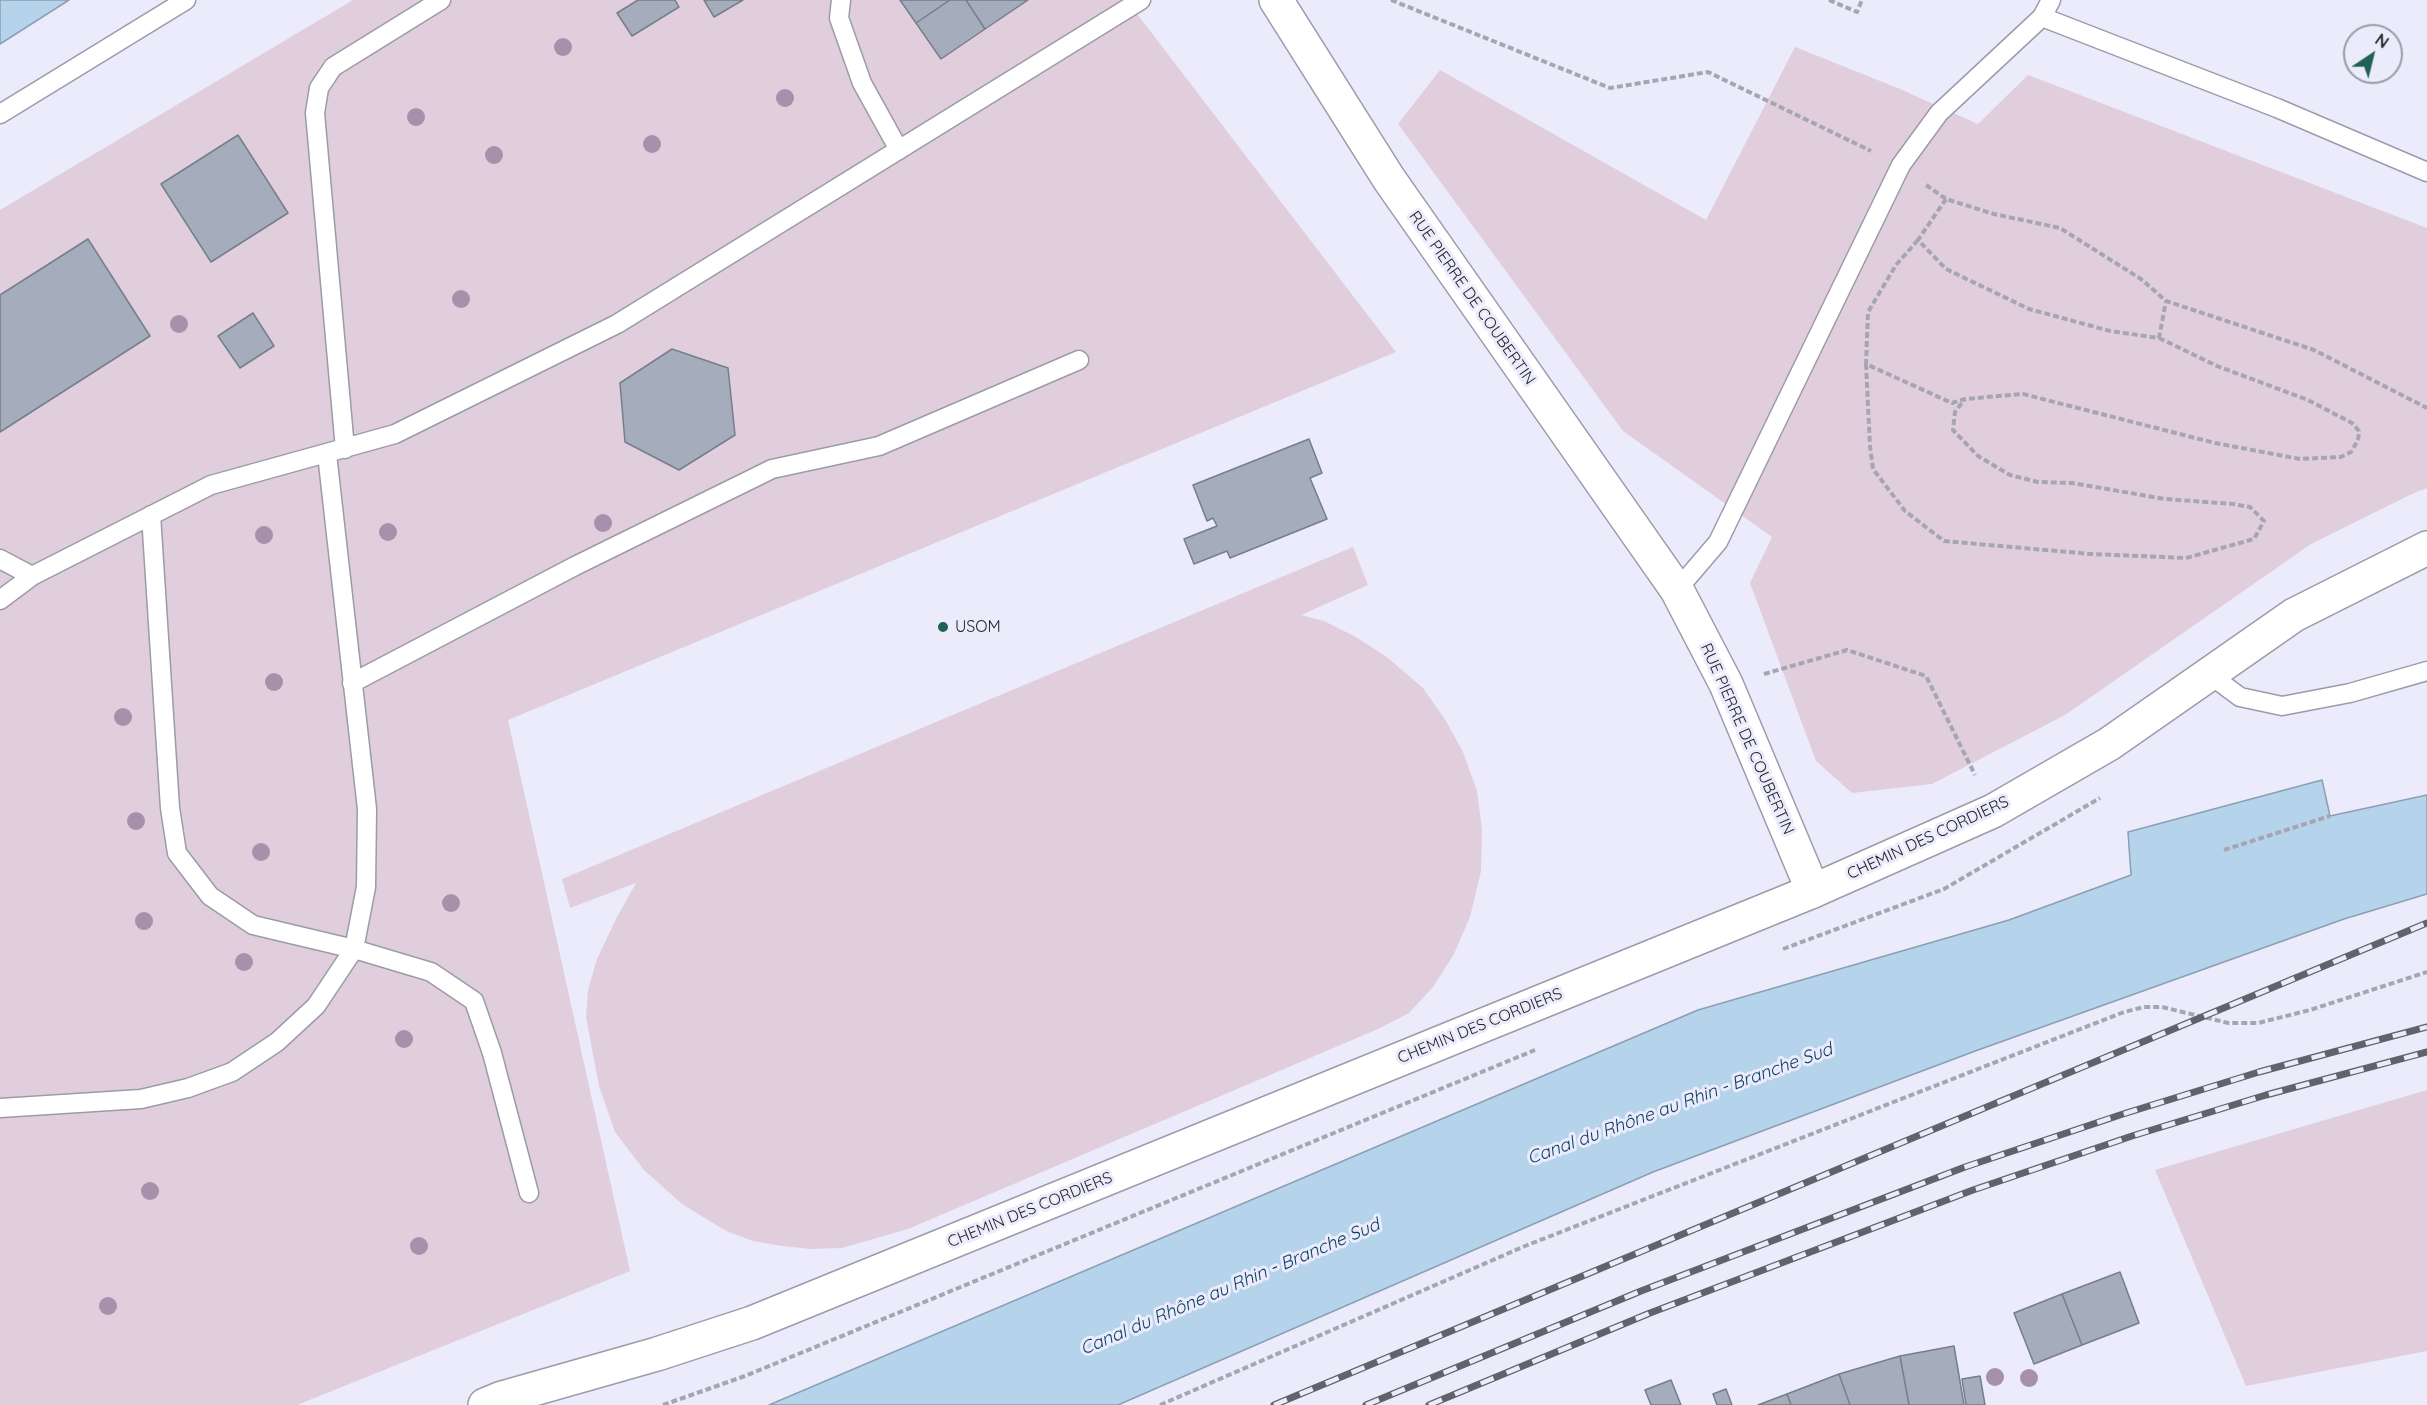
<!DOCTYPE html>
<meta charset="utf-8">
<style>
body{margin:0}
#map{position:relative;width:2427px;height:1405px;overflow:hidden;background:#ebebfc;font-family:Quicksand,sans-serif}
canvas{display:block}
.north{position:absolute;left:2343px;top:24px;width:60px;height:60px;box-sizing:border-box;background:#ebebfc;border:2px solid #9b9ba8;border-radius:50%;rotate:35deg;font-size:16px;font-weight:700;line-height:24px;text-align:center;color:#24242a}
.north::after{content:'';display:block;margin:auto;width:21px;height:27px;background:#206352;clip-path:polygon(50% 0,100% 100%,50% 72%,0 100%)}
</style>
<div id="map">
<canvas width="2427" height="1405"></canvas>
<div class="north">N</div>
</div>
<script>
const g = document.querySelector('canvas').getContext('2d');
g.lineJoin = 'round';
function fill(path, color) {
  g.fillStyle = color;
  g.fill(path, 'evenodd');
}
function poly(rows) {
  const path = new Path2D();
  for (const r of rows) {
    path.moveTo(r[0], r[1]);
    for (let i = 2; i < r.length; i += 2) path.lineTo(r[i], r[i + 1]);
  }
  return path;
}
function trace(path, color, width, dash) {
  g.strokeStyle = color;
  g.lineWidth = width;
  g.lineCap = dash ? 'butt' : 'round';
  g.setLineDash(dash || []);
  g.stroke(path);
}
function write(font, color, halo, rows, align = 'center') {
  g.font = font + ' Quicksand,sans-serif';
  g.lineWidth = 6;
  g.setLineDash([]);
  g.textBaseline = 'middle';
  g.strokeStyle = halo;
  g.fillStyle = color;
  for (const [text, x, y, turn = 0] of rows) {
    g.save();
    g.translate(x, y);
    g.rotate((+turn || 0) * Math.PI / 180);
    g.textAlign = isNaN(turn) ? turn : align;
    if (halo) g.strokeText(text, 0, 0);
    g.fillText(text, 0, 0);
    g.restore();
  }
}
fill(poly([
 [353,0,1129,0,1131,6,1396,352,508,720,630,1271,297,1405,0,1405,0,210],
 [1795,47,1900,89,1978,124,2028,75,2427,228,2427,488,2414,493,2311,544,2065,715,1932,784,1852,793,1816,761,1750,583,1772,537,1623,431,1398,124,1440,70,1706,220],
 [1353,547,1368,585,1301,615,1324,621,1356,637,1388,658,1423,688,1446,721,1463,752,1477,791,1482,829,1481,871,1470,917,1454,954,1433,987,1409,1013,1378,1029,908,1229,842,1248,811,1249,782,1246,753,1241,726,1231,682,1204,644,1170,615,1132,599,1086,586,1017,588,990,597,959,616,919,636,883,570,908,562,879],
 [2427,1090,2427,1351,2246,1386,2155,1170]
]), '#e0cedd');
const water = poly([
 [0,0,69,0,0,44,0,0],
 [2322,780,2330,816,2427,795,2427,894,2344,919,1978,1050,1653,1172,1118,1405,769,1405,1698,1010,2009,920,2131,875,2128,832,2322,780]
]);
fill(water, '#b5d4eb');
trace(water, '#8a9fb1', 1.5);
const building = poly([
 [638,0,675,0,679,7,632,36,617,13,638,0],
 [704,0,743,0,714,17,704,0],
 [900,0,950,0,916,23,900,0],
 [950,0,966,0,985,29,941,59,916,23,950,0],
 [966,0,1028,0,985,29,966,0],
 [238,135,288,213,211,262,161,184,238,135],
 [88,239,150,336,0,432,0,295,88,239],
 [253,313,274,346,240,368,218,336,253,313],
 [672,349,728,368,735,435,679,470,625,442,620,383,672,349],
 [1309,439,1322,473,1310,478,1327,519,1230,558,1227,551,1194,564,1184,539,1217,526,1213,518,1207,521,1193,485,1309,439],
 [2120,1272,2139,1323,2082,1345,2062,1294,2120,1272],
 [2062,1294,2082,1345,2034,1364,2014,1313,2062,1294],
 [1954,1346,1964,1405,1909,1405,1900,1356,1954,1346],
 [1900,1356,1909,1405,1850,1405,1839,1374,1900,1356],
 [1839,1374,1850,1405,1791,1405,1787,1394,1839,1374],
 [1980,1376,1985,1405,1966,1405,1962,1379,1980,1376],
 [1671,1380,1681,1405,1651,1405,1645,1390,1671,1380],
 [1726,1389,1732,1405,1717,1405,1713,1394,1726,1389],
 [1787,1394,1791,1405,1758,1405,1787,1394]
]);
fill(building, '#a5adbc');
trace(building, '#767d8b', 1.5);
const service = poly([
 [841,0,839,18,862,83,899,150],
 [2042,17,2277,108,2427,172],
 [0,114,186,0],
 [345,449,315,113,319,88,333,67,441,0],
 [151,515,170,808,177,853,210,896,253,925,354,949,431,972,474,1001,492,1053,529,1193],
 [0,559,32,576],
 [1677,590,1718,542,1901,165,1939,113,2042,17,2051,0],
 [0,600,32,576,211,485,395,434,617,324,1141,0],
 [2209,674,2240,697,2282,706,2350,693,2427,671],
 [352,683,575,566,772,469,879,446,1079,360],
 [0,1108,141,1099,188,1088,232,1072,277,1042,316,1006,354,949,366,887,367,809,327,454]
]);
const minor = poly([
 [1276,0,1389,179,1677,590,1726,684,1813,891]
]);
const tertiary = poly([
 [485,1405,502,1398,657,1354,752,1323,1813,891,1993,811,2109,744,2294,615,2427,548]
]);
trace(service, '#9b9baa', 21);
trace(minor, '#9b9baa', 36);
trace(tertiary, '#9b9baa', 36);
trace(poly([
 [1391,0,1610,88,1708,72,1871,151],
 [1829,0,1857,12,1862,0],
 [1926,185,1946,199,1994,214,2060,228,2141,279,2166,301,2314,350,2427,408],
 [1946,199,1918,240,1946,269,2029,309,2110,331,2159,338,2166,301],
 [1918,240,1896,265,1868,312,1866,364,1952,403,1965,399,2023,394,2215,443,2300,459,2341,457,2351,452,2358,440,2359,431,2352,423,2308,400,2217,366,2159,338],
 [1866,364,1870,446,1873,469,1905,511,1944,541,2091,554,2186,558,2254,539,2264,521,2250,507,2233,504,2165,499,2072,483,2038,482,2010,475,1978,456,1953,430,1955,412,1965,399],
 [1764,674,1847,650,1926,676,1975,775],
 [2224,850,2330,816],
 [1783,949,1944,889,2100,798],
 [663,1405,745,1376,1535,1050],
 [1160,1405,1525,1246,2124,1012,2144,1007,2162,1007,2228,1023,2258,1023,2310,1010,2427,972]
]), '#a6a6b3', 4, [6, 3]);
trace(service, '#fff', 18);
trace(minor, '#fff', 33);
trace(tertiary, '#fff', 33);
const rail = poly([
 [1274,1405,2427,923],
 [1366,1405,1641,1291,1965,1167,2123,1114,2259,1072,2427,1027],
 [1429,1405,1650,1313,1973,1190,2132,1136,2266,1095,2427,1052]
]);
trace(rail, '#62626b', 7);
trace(rail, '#ebebfc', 4.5, [14]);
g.fillStyle = '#a790ac';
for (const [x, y] of [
 [563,47],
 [785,98],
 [416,117],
 [652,144],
 [494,155],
 [461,299],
 [179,324],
 [603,523],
 [388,532],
 [264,535],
 [274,682],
 [123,717],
 [136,821],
 [261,852],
 [451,903],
 [144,921],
 [244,962],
 [404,1039],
 [150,1191],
 [419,1246],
 [108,1306],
 [1995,1377],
 [2029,1378]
]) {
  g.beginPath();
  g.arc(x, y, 9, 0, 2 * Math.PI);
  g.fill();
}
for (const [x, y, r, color] of [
 [943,627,6,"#206352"]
]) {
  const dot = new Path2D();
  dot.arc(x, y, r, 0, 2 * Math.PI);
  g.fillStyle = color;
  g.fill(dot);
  trace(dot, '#ebebfc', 2);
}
write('16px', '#24242a', '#ebebfc', [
 ["RUE PIERRE DE COUBERTIN",1472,298,55],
 ["RUE PIERRE DE COUBERTIN",1747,739,66],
 ["CHEMIN DES CORDIERS",1928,838,-25],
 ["CHEMIN DES CORDIERS",1480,1026,-22],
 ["CHEMIN DES CORDIERS",1030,1210,-22]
]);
write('16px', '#24242a', '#ebebfc', [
 ["USOM",955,627]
], 'left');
write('italic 18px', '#073d5d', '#ebebfc', [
 ["Canal du Rhône au Rhin - Branche Sud",1680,1104,-20],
 ["Canal du Rhône au Rhin - Branche Sud",1230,1287,-23]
]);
</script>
